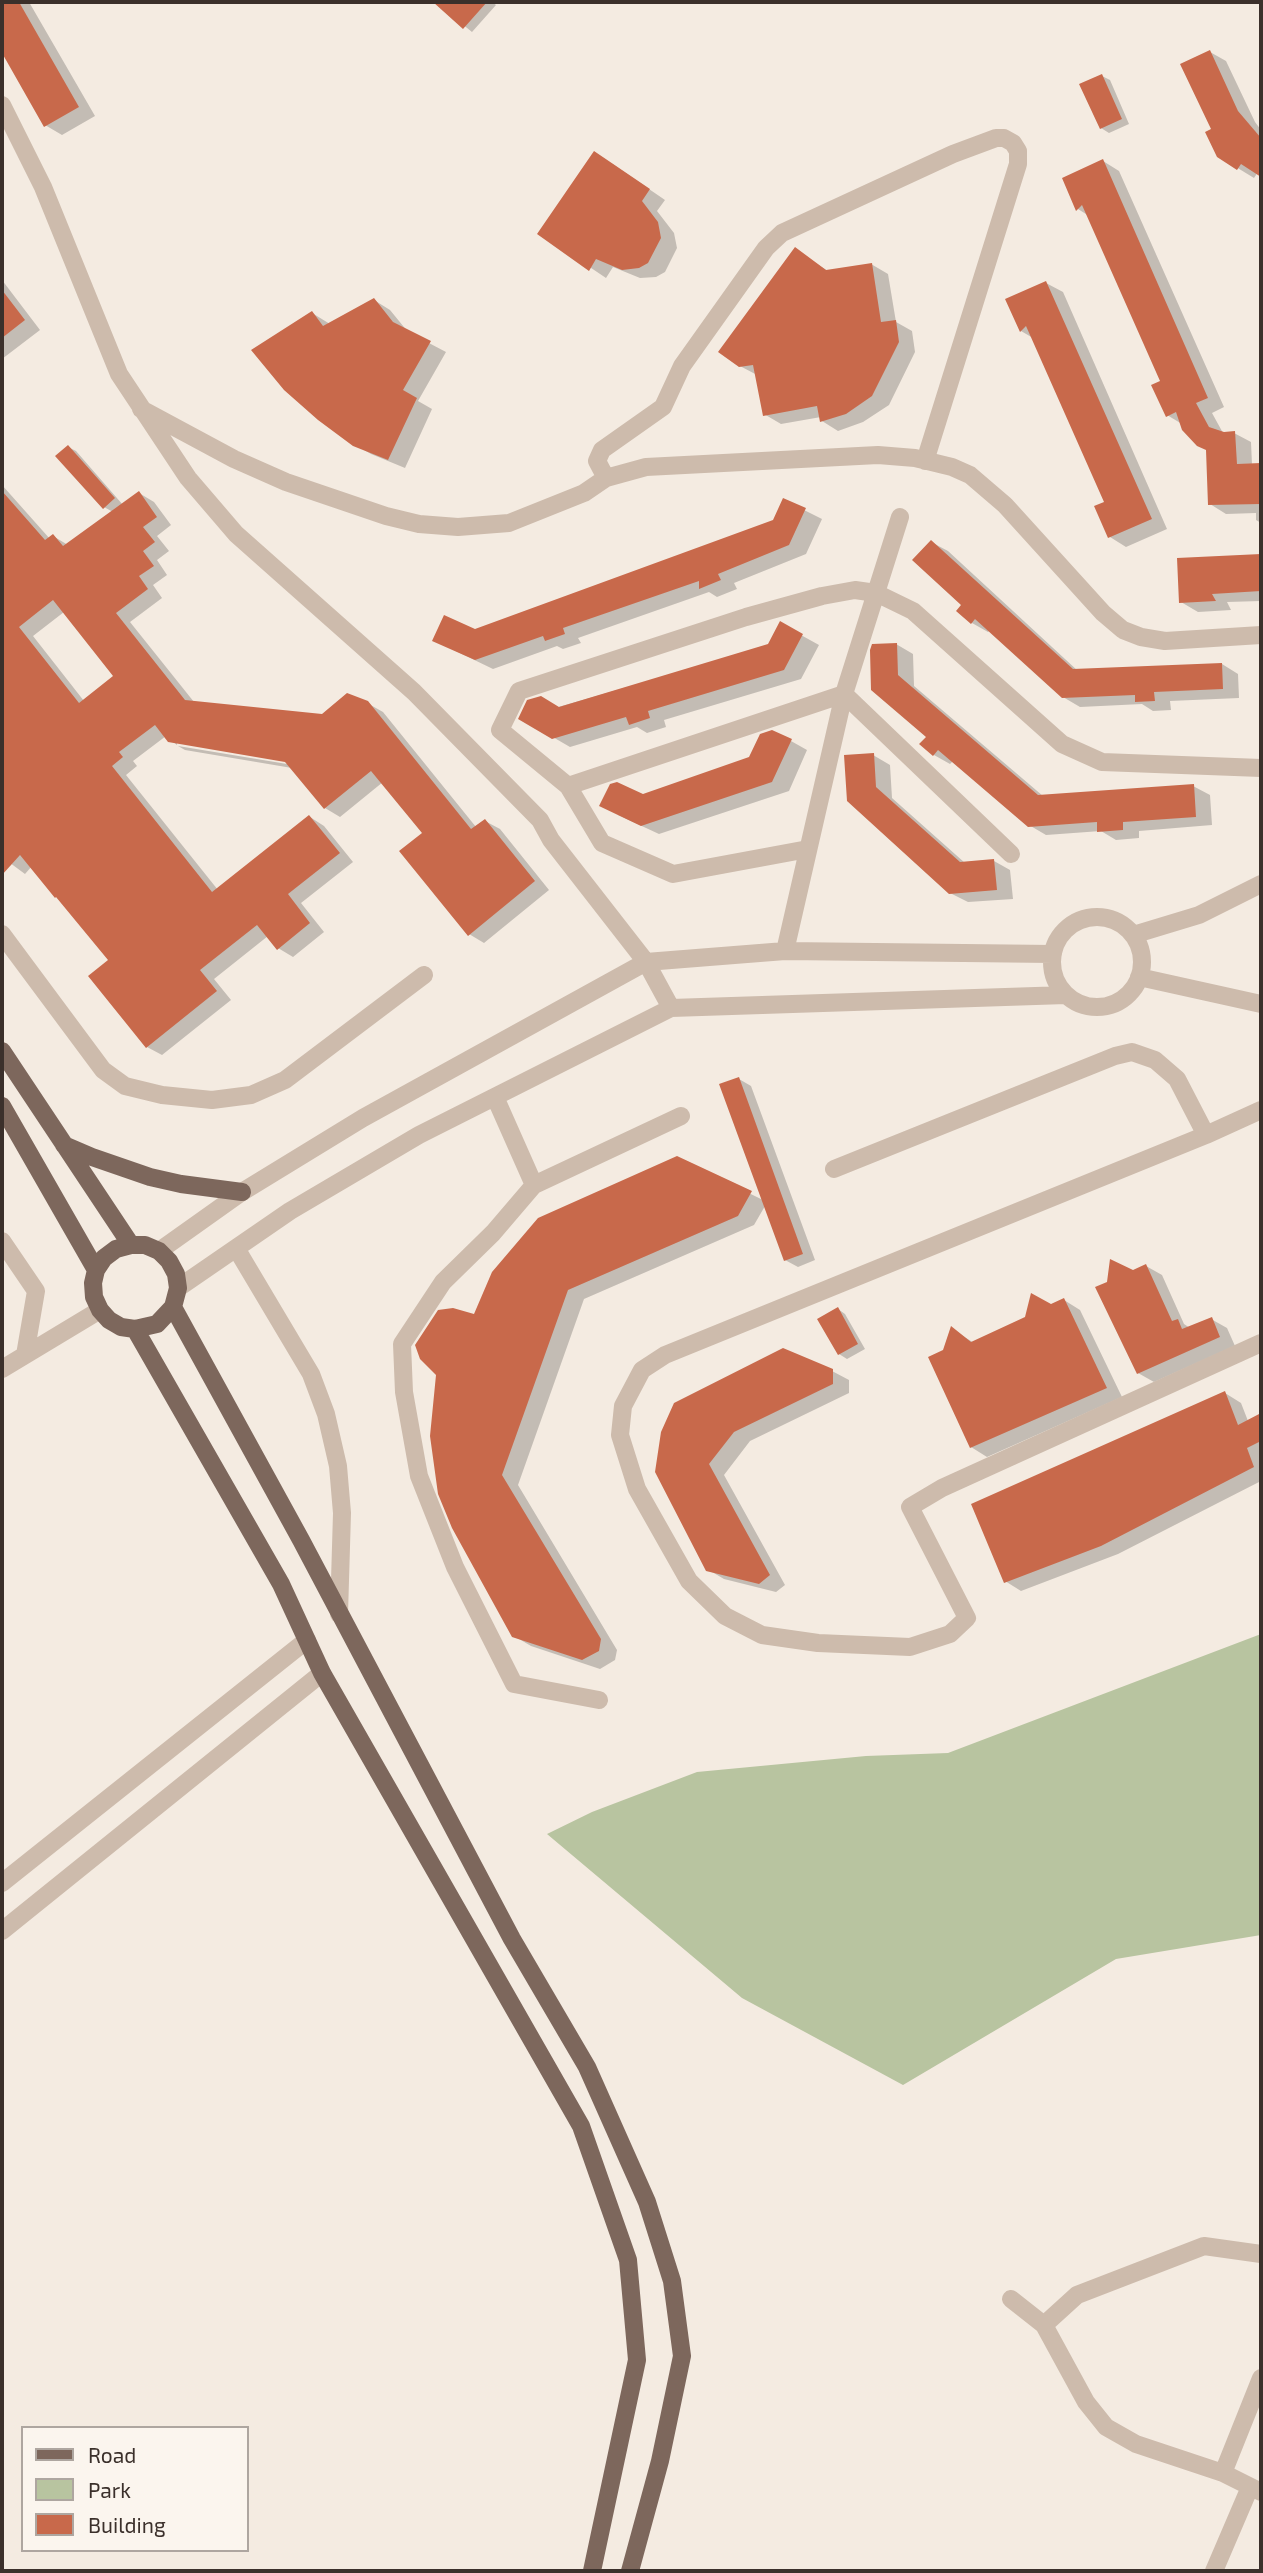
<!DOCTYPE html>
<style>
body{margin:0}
#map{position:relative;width:1263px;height:2573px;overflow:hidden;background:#f4ebe1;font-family:"Exo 2",sans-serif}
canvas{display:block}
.frame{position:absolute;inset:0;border:4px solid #3b302b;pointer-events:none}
.legend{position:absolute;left:21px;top:2426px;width:228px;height:126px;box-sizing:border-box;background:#fbf5ee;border:2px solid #aea6a0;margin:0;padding:9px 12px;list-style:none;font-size:21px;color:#3b302b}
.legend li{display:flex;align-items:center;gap:14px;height:35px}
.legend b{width:35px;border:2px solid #aea6a0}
</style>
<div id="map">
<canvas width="1263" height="2573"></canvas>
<div class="frame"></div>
<ul class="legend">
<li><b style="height:9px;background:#7d675c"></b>Road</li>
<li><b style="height:19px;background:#b8c4a0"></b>Park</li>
<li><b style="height:19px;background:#c8694b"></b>Building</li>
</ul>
</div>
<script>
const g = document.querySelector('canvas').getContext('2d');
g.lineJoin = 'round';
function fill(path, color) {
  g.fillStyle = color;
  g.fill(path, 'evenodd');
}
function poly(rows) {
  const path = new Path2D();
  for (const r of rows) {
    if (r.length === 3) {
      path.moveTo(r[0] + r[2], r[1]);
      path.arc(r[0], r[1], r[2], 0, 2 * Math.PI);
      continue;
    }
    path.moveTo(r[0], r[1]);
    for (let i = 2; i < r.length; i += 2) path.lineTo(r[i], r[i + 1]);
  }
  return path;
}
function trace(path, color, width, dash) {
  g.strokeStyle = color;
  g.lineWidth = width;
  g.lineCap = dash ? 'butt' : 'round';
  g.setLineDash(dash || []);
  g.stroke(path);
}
fill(poly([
 [1261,1634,1261,1935,1116,1959,903,2085,742,1998,547,1834,592,1812,697,1772,866,1756,948,1753]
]), '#b8c4a0');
fill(poly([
 [2,2,29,2,95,116,62,135,45,125,2,49],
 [435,2,492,2,496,5,472,32],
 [1210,52,1226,61,1255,122,1261,130,1261,175,1258,172,1254,178,1218,156,1213,130],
 [1102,76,1110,80,1129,124,1109,133,1101,128],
 [1103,161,1119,171,1224,407,1212,413,1223,433,1234,433,1251,442,1252,465,1261,465,1261,523,1256,520,1256,513,1226,514,1210,504,1208,450,1182,424,1167,415,1163,382,1089,216,1078,209,1064,178],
 [611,163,665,200,657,211,674,233,677,248,665,272,656,277,640,278,613,267,606,278,539,233],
 [795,250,828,271,871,264,888,274,896,322,912,331,915,352,889,405,863,422,838,431,822,421,821,417,781,424,764,414,757,375,740,366],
 [2,280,40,330,2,359],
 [1046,283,1063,292,1167,529,1126,547,1110,537,1106,503,1033,338,1021,331,1007,300],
 [374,300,390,310,408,332,446,352,418,401,432,409,405,468,371,454,354,444,312,313,330,324],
 [68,447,76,451,123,505,139,493,154,502,171,525,157,536,169,551,157,560,167,575,153,585,162,598,130,622,194,702,322,716,367,703,383,712,476,827,485,821,500,829,549,890,484,943,469,934,424,833,383,782,340,817,325,808,292,768,185,750,178,746,293,765,294,762,177,742,177,745,166,736,133,761,137,766,126,775,218,890,310,817,324,826,353,862,301,903,324,932,293,957,278,948,268,936,214,979,231,1000,162,1055,147,1047,110,961,32,866,25,874,2,857,2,827,15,812,4,797,2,799,2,594,20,580,2,559,2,485,50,539,53,536,68,545,113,512,104,507],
 [64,612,116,677,84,701,33,636],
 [784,500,822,519,806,554,734,583,737,589,717,597,709,592,578,638,581,643,563,649,557,646,493,669,435,641,475,631,775,522],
 [931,542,948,551,1078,671,1222,664,1238,674,1239,698,1170,701,1171,710,1153,711,1142,704,1080,707,1063,697,990,630,988,632,972,623,959,611,964,605],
 [1261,556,1261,601,1227,602,1231,610,1198,612,1181,602,1179,560],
 [781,624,819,645,801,679,664,720,666,727,647,733,637,727,570,747,520,718,770,646],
 [896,644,913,654,914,686,1043,796,1193,786,1210,795,1212,825,1139,831,1139,838,1116,840,1101,831,1046,835,1029,825,953,761,950,764,934,755,928,736,873,689],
 [791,741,807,750,789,791,659,834,618,815,643,796,750,759],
 [873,755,890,765,892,798,965,863,994,861,1010,870,1013,899,968,902,950,893,849,800],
 [739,1079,751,1086,815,1260,798,1267,785,1260,765,1206,754,1225,584,1299,518,1485,617,1650,615,1660,600,1669,531,1646,514,1636,475,1316,677,1158,763,1200],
 [1146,1266,1162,1275,1184,1324,1190,1328,1211,1319,1227,1328,1235,1346,1154,1382,1138,1373,1133,1272],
 [1064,1300,1080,1310,1122,1397,987,1457,971,1447,944,1352,952,1329,974,1343],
 [838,1309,845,1314,865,1349,847,1359,839,1354],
 [832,1371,849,1380,849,1393,750,1441,724,1475,785,1585,776,1592,724,1579,707,1569,657,1471],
 [1225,1393,1241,1403,1248,1421,1261,1415,1261,1481,1118,1554,1021,1591,1005,1581]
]), '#0003');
fill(poly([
 [2,2,19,2,79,107,44,127,2,53],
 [433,2,487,2,463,29],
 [1210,50,1238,111,1261,138,1261,177,1241,164,1237,170,1217,157,1205,132,1211,129,1180,64],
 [1102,74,1122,119,1100,129,1079,84],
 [594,151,650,189,642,201,658,222,661,238,648,263,639,268,622,270,596,259,589,271,537,234],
 [1103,159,1208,398,1196,403,1209,427,1224,432,1235,431,1237,464,1261,463,1261,504,1208,505,1206,450,1197,446,1182,430,1176,412,1166,417,1151,385,1160,381,1082,205,1076,211,1062,178],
 [795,247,826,270,872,263,881,322,896,320,899,342,872,396,846,414,820,422,817,406,763,416,753,365,739,367,718,352],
 [1046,281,1152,519,1108,538,1094,506,1104,502,1026,326,1020,332,1005,299],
 [2,290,25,320,2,338],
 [374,298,393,322,431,341,403,390,417,398,388,460,353,446,318,420,284,390,251,350,312,311,323,326],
 [68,445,115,498,103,509,55,456],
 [2,491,45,540,53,534,63,546,139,491,157,517,143,527,155,542,143,551,154,566,139,576,148,589,116,613,185,700,322,714,347,693,368,701,471,829,485,819,535,881,468,936,399,851,422,833,371,771,324,809,285,762,168,742,155,725,119,752,123,757,112,766,212,892,309,815,340,853,288,894,310,923,277,950,257,925,200,970,217,991,146,1048,88,976,108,960,56,897,55,898,20,855,2,875],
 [53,600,113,676,79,703,19,627],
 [783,498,806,508,789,545,718,574,721,580,699,589,699,581,563,628,565,634,545,641,543,636,475,660,432,641,444,615,475,629,773,520],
 [931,540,1073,669,1222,663,1223,689,1154,692,1155,701,1135,702,1135,695,1062,698,975,619,971,624,956,611,961,605,912,560],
 [1261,554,1261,591,1212,594,1216,601,1179,603,1177,558],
 [780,621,803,634,784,670,648,711,650,718,629,725,626,717,552,739,518,719,527,700,541,696,559,707,768,644],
 [897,643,898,675,1038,795,1194,784,1196,817,1123,822,1123,830,1097,832,1097,822,1028,827,938,750,933,756,919,744,926,737,871,690,870,650,872,644],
 [772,730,792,739,772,782,641,826,599,806,610,784,617,782,643,794,749,757,760,734],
 [874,753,876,787,960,862,994,859,997,890,949,894,847,801,844,755],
 [739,1077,803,1254,784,1261,719,1084],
 [677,1156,752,1191,738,1216,568,1290,502,1475,601,1639,599,1651,582,1660,512,1637,452,1528,438,1494,430,1436,436,1375,420,1359,415,1345,438,1310,453,1308,474,1314,492,1272,538,1218],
 [1110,1259,1133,1270,1146,1264,1172,1321,1178,1319,1182,1329,1212,1317,1220,1337,1137,1374,1095,1287,1107,1282],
 [1031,1293,1051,1304,1064,1298,1107,1388,970,1448,928,1357,943,1350,951,1326,971,1342,1025,1317],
 [838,1307,858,1344,838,1355,817,1319],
 [783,1348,833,1369,833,1384,734,1432,709,1464,770,1575,759,1584,706,1571,655,1472,661,1432,674,1403],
 [1225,1391,1238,1425,1261,1413,1261,1441,1247,1448,1254,1467,1101,1546,1004,1583,971,1504]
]), '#c8694b');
trace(poly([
 [2,105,43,187,119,374,188,478,236,534,414,692,540,820,551,840,646,962,671,1008],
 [141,409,234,459,286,482,386,516,419,524,458,527,509,523,584,493,606,478,646,467,878,455,915,458,952,467,970,475,1005,505,1103,613,1123,630,1141,637,1165,641,1261,635],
 [606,478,597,461,602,450,663,407,682,366,766,248,782,233,953,154,996,138,1004,138,1013,143,1018,151,1018,164,925,461],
 [568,786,844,694,1011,854],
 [808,849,673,874,602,843,568,786,500,730,519,691,746,617,822,596,855,590,876,593,913,611,1062,744,1102,762,1261,768],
 [1097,962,45],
 [2,934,103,1070,125,1086,162,1095,212,1100,251,1095,285,1080,424,975],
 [1133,935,1199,915,1261,884],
 [785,951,844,694,900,517],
 [1139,977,1261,1004],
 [495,1097,534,1185,681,1116],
 [1261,1110,1206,1135,665,1355,642,1370,623,1406,620,1435,637,1489,689,1581,725,1616,762,1635,818,1643,910,1647,950,1634,967,1618,910,1507,942,1488,1261,1343],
 [834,1169,1115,1056,1132,1052,1155,1060,1177,1079,1206,1135],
 [534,1185,493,1233,443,1282,402,1344,404,1392,419,1476,455,1567,514,1684,599,1700],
 [2,1241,36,1291,25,1355],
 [236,1248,311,1374,326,1414,338,1466,342,1513,339,1614],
 [159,1251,242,1192,363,1118,646,962,785,951,1053,954],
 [178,1288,290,1211,419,1135,671,1008,1066,995],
 [2,1369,100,1310],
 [2,1883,307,1640],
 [2,1931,322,1673],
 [1011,2299,1044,2325,1086,2402,1106,2427,1136,2444,1223,2473,1261,2492],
 [1044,2325,1077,2295,1204,2246,1261,2254],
 [1223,2473,1261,2378],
 [1214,2571,1250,2487]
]), '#cdbbac', 18);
trace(poly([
 [2,1051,131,1245],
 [2,1106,96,1270,93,1283,94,1297,100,1310,109,1320,121,1327,135,1329,157,1324,173,1307,178,1288,176,1274,169,1261,159,1251,145,1245,131,1245,116,1249,104,1258,96,1270],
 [64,1145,92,1157,150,1177,181,1184,242,1192],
 [173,1307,301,1540,512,1939,587,2067,647,2202,672,2281,682,2356,660,2461,630,2571],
 [135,1329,281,1584,322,1673,581,2126,628,2260,637,2360,592,2571]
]), '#7d675c', 18);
</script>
